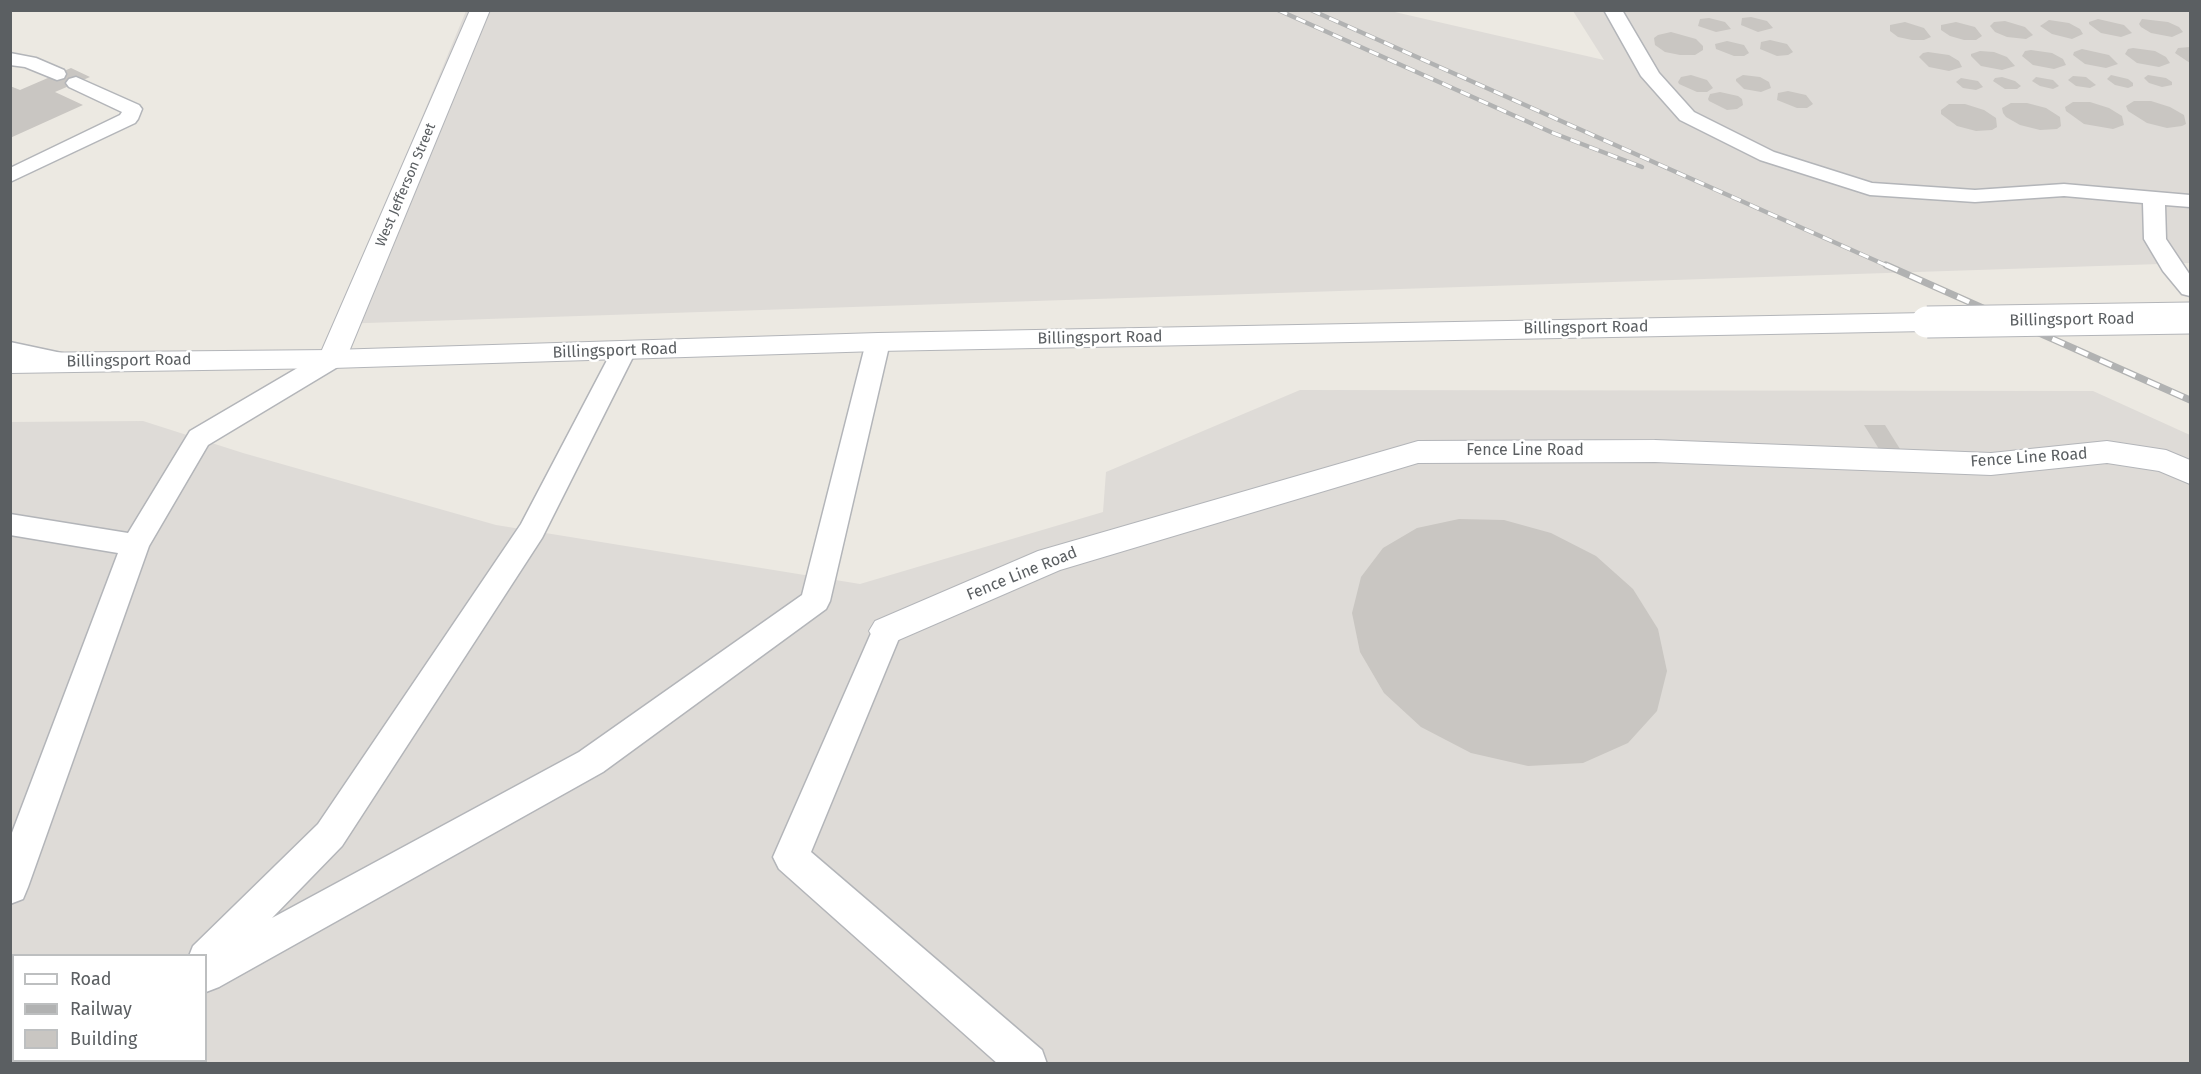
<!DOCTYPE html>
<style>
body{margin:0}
#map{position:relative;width:2201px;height:1074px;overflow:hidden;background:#ece9e2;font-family:"Fira Sans",sans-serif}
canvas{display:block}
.frame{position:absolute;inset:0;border:12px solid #5b5f62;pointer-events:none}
.legend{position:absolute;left:12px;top:954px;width:195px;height:108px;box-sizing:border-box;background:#fff;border:2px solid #bdbfc0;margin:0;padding:8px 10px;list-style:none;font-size:18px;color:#5b5f62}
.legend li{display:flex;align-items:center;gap:12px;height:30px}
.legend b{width:30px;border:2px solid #bdbfc0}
</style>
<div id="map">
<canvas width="2201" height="1074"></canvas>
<div class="frame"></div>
<ul class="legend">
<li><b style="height:8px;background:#fff"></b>Road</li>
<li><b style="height:8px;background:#b1b2b2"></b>Railway</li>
<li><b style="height:16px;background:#c9c6c2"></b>Building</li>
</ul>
</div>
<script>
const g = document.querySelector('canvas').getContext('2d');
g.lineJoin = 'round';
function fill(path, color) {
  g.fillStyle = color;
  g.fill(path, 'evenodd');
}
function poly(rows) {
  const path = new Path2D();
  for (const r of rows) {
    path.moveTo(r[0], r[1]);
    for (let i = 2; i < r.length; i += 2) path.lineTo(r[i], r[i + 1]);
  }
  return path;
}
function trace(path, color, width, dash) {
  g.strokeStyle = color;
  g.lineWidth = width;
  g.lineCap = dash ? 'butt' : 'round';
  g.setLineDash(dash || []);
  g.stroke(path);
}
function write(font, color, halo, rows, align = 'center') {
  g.font = font + ' "Fira Sans",sans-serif';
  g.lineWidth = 5;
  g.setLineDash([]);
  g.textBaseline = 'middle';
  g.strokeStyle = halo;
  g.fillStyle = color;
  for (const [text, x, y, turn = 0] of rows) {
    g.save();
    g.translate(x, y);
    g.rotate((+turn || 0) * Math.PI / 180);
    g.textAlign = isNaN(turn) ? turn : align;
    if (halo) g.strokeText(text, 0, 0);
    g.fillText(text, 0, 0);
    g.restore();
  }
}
fill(poly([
 [1386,10,1604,60,1573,11,2190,11,2190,263,336,324,466,11],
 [1300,390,2093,391,2190,435,2190,1063,11,1063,10,422,143,421,243,453,496,525,860,584,1103,512,1106,472],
 [14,956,206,956,206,1060,14,1060]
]), '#dedbd7');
fill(poly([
 [1751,17,1767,21,1773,28,1758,32,1741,25,1742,18],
 [1709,18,1725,22,1731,29,1716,32,1698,26,1700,19],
 [2098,19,2124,25,2132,33,2121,37,2101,33,2089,24,2089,22],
 [2142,19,2168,22,2179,27,2183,32,2172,37,2151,33,2141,27,2139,24],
 [2049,20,2069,23,2080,29,2083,34,2072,39,2052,34,2040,26],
 [2005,21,2025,27,2033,35,2026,39,2007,37,1995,32,1990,26,1994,22],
 [1905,22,1924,28,1931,37,1924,40,1912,40,1898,37,1890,31,1890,25],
 [1956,22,1975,27,1982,36,1976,40,1964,40,1950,36,1941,30,1941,25],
 [1671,32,1696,39,1703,46,1703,50,1695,55,1680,55,1665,52,1655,45,1654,38,1658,35],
 [1770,40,1787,44,1793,52,1788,55,1777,56,1760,49,1761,42],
 [1727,41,1744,45,1749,53,1744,56,1734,56,1716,49,1715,44],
 [2190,47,2190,63,2175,53,2178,48],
 [2133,48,2155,51,2166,57,2170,63,2159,67,2137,63,2125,54,2128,49],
 [2082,49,2109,55,2118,64,2106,68,2085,64,2073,55,2074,52],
 [2031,50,2052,53,2063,59,2066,65,2054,69,2033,65,2022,56,2025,51],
 [1980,51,1994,52,2007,57,2015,66,2002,70,1981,66,1971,56,1971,54],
 [1928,52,1949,55,1959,61,1962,67,1949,71,1929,67,1919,57,1923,53],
 [71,68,90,77,55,92,83,105,10,138,10,86,20,90],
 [1691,75,1707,80,1713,88,1707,92,1697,92,1679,84,1678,82,1681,77],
 [1743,75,1760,77,1769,82,1771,88,1761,92,1744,89,1736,81,1736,79],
 [2111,75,2128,79,2133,83,2133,86,2128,88,2115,85,2107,79],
 [2148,75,2166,78,2172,82,2172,85,2162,87,2149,83,2144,78],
 [2073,76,2086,77,2096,85,2090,88,2076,86,2068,80],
 [2002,77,2015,81,2021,86,2017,89,2005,89,1993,81,1995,78],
 [2036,77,2053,80,2059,86,2053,89,2040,86,2032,81],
 [1961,78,1978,81,1983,87,1976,90,1963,88,1956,82],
 [1788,91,1806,95,1813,104,1807,108,1797,108,1777,100,1778,93],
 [1720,92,1738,96,1742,99,1743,105,1737,109,1727,110,1709,101,1708,99,1710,94],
 [2134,101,2151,101,2170,107,2184,115,2186,124,2182,126,2167,128,2147,123,2128,111,2126,106],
 [2073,102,2090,102,2109,108,2122,116,2124,125,2113,129,2084,124,2066,111,2065,107],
 [2011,103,2027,103,2046,108,2060,117,2061,126,2057,129,2040,130,2020,125,2006,117,2003,113,2002,108],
 [1949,104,1965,104,1984,110,1996,118,1997,127,1992,130,1976,131,1957,126,1941,114,1941,110],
 [1864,425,1885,425,1900,449,1879,449],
 [1459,519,1504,520,1551,533,1596,556,1633,589,1658,629,1667,671,1657,711,1628,743,1583,763,1528,766,1471,753,1421,727,1384,693,1360,652,1352,613,1361,577,1383,548,1417,528]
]), '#c9c6c2');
const service = poly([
 [1604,10,1622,10,1659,73,1694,112,1774,152,1872,183,1975,190,2064,184,2190,195,2190,207,2165,205,2166,239,2190,275,2190,296,2182,294,2163,271,2144,239,2143,203,2064,196,1975,202,1870,195,1760,160,1680,120,1641,76,1604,10],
 [10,53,36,58,64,70,66,74,64,78,57,80,25,67,10,65,10,53],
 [76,77,139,105,142,109,138,119,135,123,10,182,10,168,120,115,122,112,69,87,66,83,69,79,76,77],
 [878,334,887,336,890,342,830,601,826,609,603,772,219,987,206,992,206,956,189,956,193,946,318,824,521,524,615,345,624,343,633,345,636,351,542,538,342,846,272,918,579,752,802,595,866,342,869,336,878,334],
 [10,342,71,355,74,361,71,367,62,369,10,358,10,342],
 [332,351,341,353,344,359,341,365,208,445,149,546,28,887,23,899,10,904,10,838,118,553,10,535,10,514,128,533,190,431,323,353,332,351],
 [887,619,898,622,902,631,811,852,1042,1050,1047,1064,998,1064,779,869,773,857,872,631,876,622,887,619],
 [81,1060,121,1060,120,1064,80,1064,81,1060]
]);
const minor = poly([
 [470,10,490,10,346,359,342,366,332,368,322,366,318,359,470,10],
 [1655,440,1991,453,2107,441,2166,450,2190,460,2190,484,2159,471,2107,463,1991,475,1655,462,1418,463,1060,570,887,645,875,641,869,631,875,621,1038,551,1418,441,1655,440]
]);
const tertiary = poly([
 [1927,313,1937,316,1941,322,1937,328,1927,331,878,351,332,368,10,373,10,353,332,350,878,333,1927,313]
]);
trace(service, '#b3b5b9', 3);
trace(minor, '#b3b5b9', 2);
trace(tertiary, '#b3b5b9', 2);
fill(service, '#fff');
fill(minor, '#fff');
fill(tertiary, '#fff');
const railFar1 = poly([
 [1278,10,1553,133,1642,167],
 [1311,10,1890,267]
]);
const rail = poly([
 [1886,265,2190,400]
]);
trace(railFar1, '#b1b2b2', 4.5);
trace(rail, '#b1b2b2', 7);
trace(railFar1, '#fff', 3, [10]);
trace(rail, '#fff', 4.5, [13]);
const tertiaryBridge = poly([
 [1927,322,2190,318]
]);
trace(tertiaryBridge, '#b3b5b9', 33, []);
trace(tertiaryBridge, '#fff', 31);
write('14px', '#5b5f62', '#fff', [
 ["West Jefferson Street",406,185,-67]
]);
write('16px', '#5b5f62', '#fff', [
 ["Billingsport Road",2072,320,-1],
 ["Billingsport Road",1586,328,-1],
 ["Billingsport Road",1100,338,-1],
 ["Billingsport Road",615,351,-2],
 ["Billingsport Road",129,361,-1],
 ["Fence Line Road",1525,451],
 ["Fence Line Road",2029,458,-4],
 ["Fence Line Road",1022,574,-22]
]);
</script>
